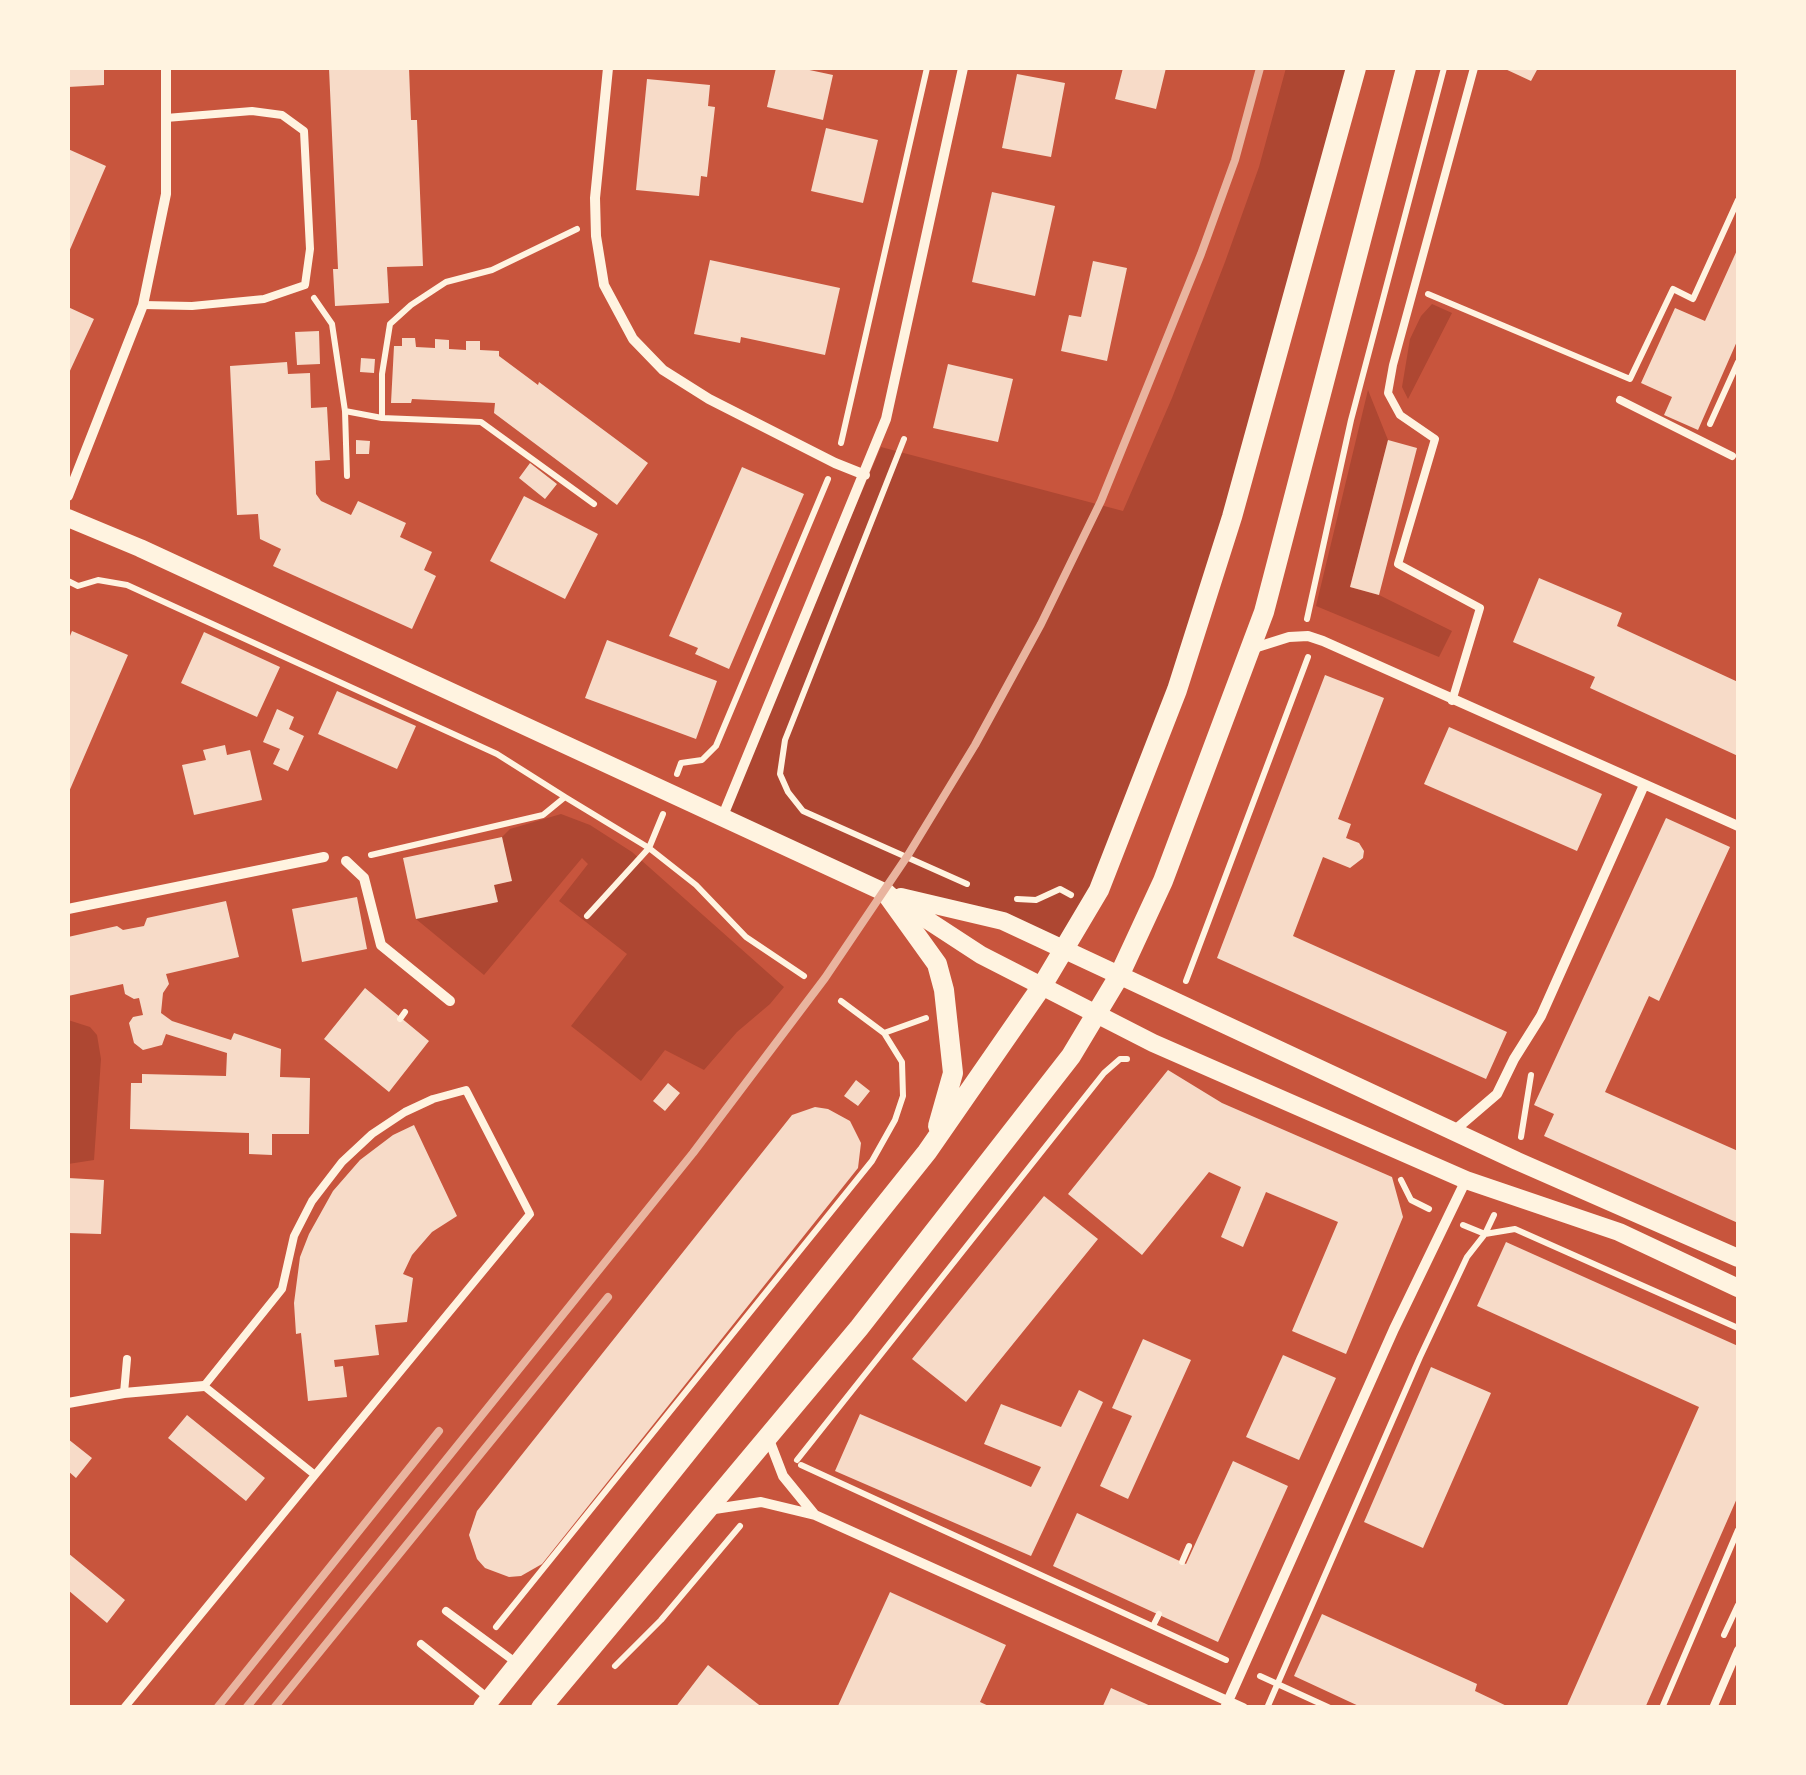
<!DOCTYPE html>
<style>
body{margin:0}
#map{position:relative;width:1806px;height:1775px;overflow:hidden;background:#c8553d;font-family:Raleway,sans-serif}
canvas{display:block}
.frame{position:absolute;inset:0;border:70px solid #fff3e0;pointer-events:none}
</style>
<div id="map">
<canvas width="1806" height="1775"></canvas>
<div class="frame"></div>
</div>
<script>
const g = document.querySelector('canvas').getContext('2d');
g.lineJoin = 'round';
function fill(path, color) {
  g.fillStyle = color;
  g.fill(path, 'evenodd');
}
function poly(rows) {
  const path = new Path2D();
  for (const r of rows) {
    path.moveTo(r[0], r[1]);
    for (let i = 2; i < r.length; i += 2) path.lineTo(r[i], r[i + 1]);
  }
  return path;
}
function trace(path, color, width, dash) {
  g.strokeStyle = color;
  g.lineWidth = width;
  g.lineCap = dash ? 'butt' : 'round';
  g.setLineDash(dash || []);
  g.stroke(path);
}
fill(poly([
 [1286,68,1356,68,1195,632,1066,948,886,893,722,818,881,447,1123,511,1172,398,1225,262,1259,167],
 [1432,304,1452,313,1408,399,1402,387,1410,339,1421,316],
 [1368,390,1388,440,1350,587,1379,595,1452,631,1439,657,1316,606],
 [561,814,590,825,632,852,784,987,770,1004,737,1032,704,1070,665,1050,641,1081,571,1026,627,954,559,901,588,864,582,858,484,975,416,919,497,902,494,885,511,881,502,837,510,829],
 [68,1020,90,1027,97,1035,101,1059,94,1160,68,1164]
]), '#ae4732');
fill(poly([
 [68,68,104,68,104,85,68,87],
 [329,68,409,68,411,120,417,120,423,266,387,267,389,303,335,306,333,269,338,269],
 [776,68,800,68,833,75,823,120,767,107],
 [1123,68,1166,68,1156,109,1115,99],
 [1503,68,1538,68,1531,81],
 [1017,74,1065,83,1051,157,1002,148],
 [647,79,710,85,708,106,715,107,707,177,701,176,699,196,636,190],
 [826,128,878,140,863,203,811,191],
 [68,149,106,166,68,254],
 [992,192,1055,206,1035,296,972,282],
 [1738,248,1738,339,1698,430,1664,415,1672,397,1641,383,1675,308,1705,321],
 [710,260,840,288,825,355,741,337,740,343,694,334],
 [1093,261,1127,268,1107,361,1061,351,1069,315,1081,317],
 [68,307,94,319,68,375],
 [319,331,320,364,297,365,295,332],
 [402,338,415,338,416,347,435,348,435,339,449,340,449,349,466,350,466,341,480,341,480,350,499,351,499,356,538,385,539,382,648,463,617,505,494,413,495,403,412,399,411,403,391,403,394,346,402,346],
 [361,358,375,359,374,373,360,372],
 [287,362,288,374,310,373,311,408,327,407,330,460,315,461,316,494,321,501,351,515,358,501,406,523,400,537,432,552,424,570,436,576,412,629,273,566,281,549,260,539,258,514,237,515,230,366],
 [948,364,1013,379,998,442,933,428],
 [356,440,370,441,369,454,356,454],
 [1388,440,1417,448,1379,595,1350,587],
 [530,463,557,484,545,499,519,478],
 [742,467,804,494,729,669,695,654,698,648,669,636],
 [524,496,598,534,565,599,490,561],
 [1539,578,1622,613,1617,626,1738,682,1738,756,1590,688,1595,677,1513,642],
 [72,631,128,655,68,794,68,641],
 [204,632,280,667,257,717,181,683],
 [607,640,717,681,696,739,585,698],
 [1325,675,1384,698,1338,819,1351,824,1346,838,1359,843,1364,851,1363,858,1350,868,1323,857,1293,936,1507,1032,1486,1079,1217,958],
 [337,691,416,726,397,769,318,734],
 [277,709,294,717,289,729,304,736,288,771,273,764,280,749,263,742],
 [1449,727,1602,794,1577,851,1424,784],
 [225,745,227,755,250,750,262,800,194,815,182,765,206,760,203,750],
 [1666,818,1730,847,1659,1001,1649,996,1605,1092,1738,1151,1738,1223,1544,1136,1554,1114,1534,1105],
 [502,837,512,881,494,885,498,902,416,919,403,858],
 [357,897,367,949,302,962,292,909],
 [226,901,239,957,166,974,169,984,163,993,161,1013,172,1021,231,1040,234,1033,281,1049,280,1077,310,1078,309,1134,272,1134,272,1155,249,1154,249,1133,130,1129,131,1083,142,1083,142,1074,226,1076,227,1053,166,1034,162,1045,143,1050,134,1043,129,1023,133,1017,143,1015,139,998,134,999,125,994,123,984,68,996,68,937,117,926,123,930,144,926,147,918],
 [365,988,429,1041,389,1092,324,1039],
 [1168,1070,1222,1103,1392,1177,1403,1217,1346,1354,1292,1331,1338,1222,1266,1192,1243,1247,1221,1237,1241,1187,1209,1172,1142,1255,1068,1194],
 [856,1080,870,1091,858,1106,844,1096],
 [668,1083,680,1093,665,1111,653,1101],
 [815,1107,828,1109,850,1121,861,1143,858,1168,542,1564,521,1576,509,1577,485,1568,477,1559,469,1535,477,1511,792,1115],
 [414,1125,457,1216,432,1232,412,1255,403,1274,413,1278,407,1322,375,1325,379,1355,334,1360,335,1367,343,1366,347,1397,308,1401,301,1333,296,1334,294,1303,300,1257,309,1234,333,1191,360,1160,393,1135],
 [68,1178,104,1180,101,1234,68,1233],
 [1044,1196,1098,1239,966,1402,912,1359],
 [1506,1242,1738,1346,1738,1496,1645,1708,1566,1708,1699,1407,1477,1306],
 [1143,1339,1191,1360,1128,1499,1100,1486,1132,1416,1112,1408],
 [1283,1355,1336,1378,1299,1460,1246,1437],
 [1431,1367,1491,1393,1423,1548,1364,1522],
 [1079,1390,1103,1402,1031,1556,835,1471,860,1414,1031,1487,1041,1467,984,1444,1001,1404,1061,1427],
 [187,1415,265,1478,246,1501,168,1438],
 [68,1439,92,1458,76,1478,68,1471],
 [1233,1461,1288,1486,1218,1642,1053,1566,1077,1513,1186,1564],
 [68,1553,125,1600,107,1623,68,1590],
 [890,1592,1006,1645,980,1702,993,1708,837,1708],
 [1322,1614,1477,1684,1475,1691,1511,1708,1363,1708,1294,1676],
 [708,1665,763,1708,675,1708],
 [1111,1688,1155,1708,1102,1708]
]), '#f7dbc8');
trace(poly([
 [1428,294,1630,379,1673,289,1693,299,1738,200],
 [314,298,332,324,345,411,382,418,481,422,594,504],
 [345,411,347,476],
 [382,418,382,374,390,324,411,305,446,282,492,270,577,229],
 [1710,424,1738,362],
 [904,439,785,740,780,774,788,792,803,811,967,884],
 [841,443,927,68],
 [68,581,78,586,98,580,127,585,497,754,565,797],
 [1307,619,1351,420,1444,68],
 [677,774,681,763,702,760,716,746,828,479],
 [371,855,543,815,565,797,649,848,696,885,746,937,804,976],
 [1017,899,1036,900,1060,889,1071,895],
 [587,916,649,848,663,814],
 [1186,981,1308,657],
 [841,1001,884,1033,926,1018],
 [400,1019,405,1012],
 [1521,1137,1531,1075],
 [1401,1180,1411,1200,1429,1209],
 [1463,1225,1485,1234,1515,1229,1738,1328],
 [797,1460,1104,1073,1120,1059,1127,1059],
 [801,1465,1226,1660],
 [1182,1562,1189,1546],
 [1153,1626,1159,1614],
 [496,1627,872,1161,895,1120,903,1096,902,1062,884,1033],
 [1724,1635,1738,1605],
 [615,1666,661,1620,740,1526],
 [1260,1676,1330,1708],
 [1267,1708,1420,1357,1467,1257,1485,1234,1494,1215],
 [1662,1708,1738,1530]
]), '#fff3e0', 6);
trace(poly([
 [143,305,192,306,264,299,305,285,310,249,304,131,282,115,252,111,166,118],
 [1620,400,1732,456],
 [1452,701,1480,608,1398,564,1435,439,1400,415,1388,393,1393,365,1474,68],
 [124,1393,127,1359],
 [446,1611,518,1664],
 [421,1644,487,1697],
 [124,1708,315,1475,530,1214,466,1090,433,1099,405,1112,372,1134,342,1162,312,1201,294,1236,282,1289,204,1386,315,1475],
 [1713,1708,1738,1650]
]), '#fff3e0', 8);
trace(poly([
 [608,68,595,198,596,236,604,285,633,339,663,370,709,399,835,463,865,475],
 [68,496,143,305,166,194,166,68],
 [1251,649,1289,637,1308,636,1323,641,1738,826],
 [722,818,886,419,963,68],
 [346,861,364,878,381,945,450,1001],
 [68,909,324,857],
 [1455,1130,1497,1094,1514,1059,1541,1016,1644,785],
 [68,1403,124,1393,204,1386],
 [768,1437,783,1476,814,1514],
 [708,1510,761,1502,815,1515,1243,1708],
 [1225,1708,1394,1329,1466,1180]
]), '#fff3e0', 10);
trace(poly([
 [68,518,140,548,886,893,981,955,1153,1043,1466,1180,1619,1232,1738,1288],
 [901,897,1003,921,1517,1161,1738,1258]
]), '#fff3e0', 18);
trace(poly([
 [886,893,937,964,944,990,953,1073,938,1126],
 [483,1708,927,1152,1042,986,1099,890,1177,690,1232,517,1356,68],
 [541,1708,859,1328,1071,1056,1119,976,1163,881,1264,612,1406,68]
]), '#fff3e0', 20);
trace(poly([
 [217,1708,439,1431],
 [246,1708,693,1153,825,978,908,855,975,745,1041,624,1101,501,1201,254,1235,160,1260,68],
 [274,1708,608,1297]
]), '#e9b49f', 8);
</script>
